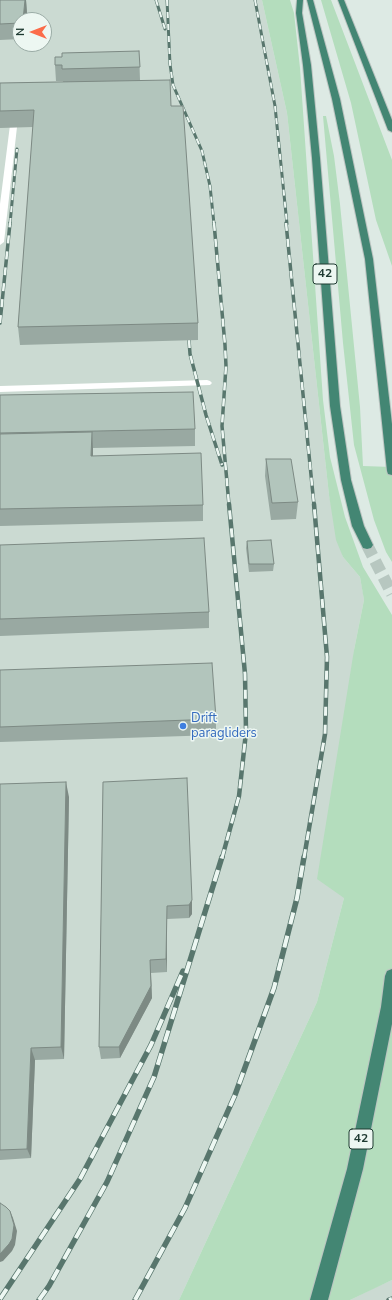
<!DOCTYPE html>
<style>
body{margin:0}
#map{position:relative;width:392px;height:1300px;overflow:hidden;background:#ddeae4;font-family:"Nunito Sans",sans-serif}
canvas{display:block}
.north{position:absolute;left:12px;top:12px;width:40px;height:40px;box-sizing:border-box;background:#edf7f2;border:1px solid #9aaba5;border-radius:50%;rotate:270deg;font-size:11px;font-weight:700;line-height:16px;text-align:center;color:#1e3a31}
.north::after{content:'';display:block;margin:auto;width:14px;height:18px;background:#fb6c4a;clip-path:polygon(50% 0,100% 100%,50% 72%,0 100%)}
</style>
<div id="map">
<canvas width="392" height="1300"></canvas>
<div class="north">N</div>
</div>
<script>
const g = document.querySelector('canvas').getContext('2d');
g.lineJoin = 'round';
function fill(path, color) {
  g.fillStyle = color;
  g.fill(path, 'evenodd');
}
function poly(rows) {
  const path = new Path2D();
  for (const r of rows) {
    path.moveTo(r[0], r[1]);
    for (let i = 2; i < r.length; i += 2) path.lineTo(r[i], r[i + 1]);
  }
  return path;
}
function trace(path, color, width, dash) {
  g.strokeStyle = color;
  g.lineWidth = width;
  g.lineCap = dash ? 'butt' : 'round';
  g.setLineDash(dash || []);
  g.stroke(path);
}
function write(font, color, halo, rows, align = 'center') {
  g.font = font + ' "Nunito Sans",sans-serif';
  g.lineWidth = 3;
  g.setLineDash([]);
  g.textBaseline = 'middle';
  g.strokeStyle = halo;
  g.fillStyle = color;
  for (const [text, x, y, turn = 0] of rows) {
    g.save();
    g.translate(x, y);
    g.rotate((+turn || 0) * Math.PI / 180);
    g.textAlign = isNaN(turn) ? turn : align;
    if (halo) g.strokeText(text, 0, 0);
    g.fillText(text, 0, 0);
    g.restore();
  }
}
fill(poly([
 [0,0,262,0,287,113,329,495,343,557,360,577,363,593,364,600,354,650,344,898,317,1002,179,1300,0,1300],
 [20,20,44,20,44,44,20,44],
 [392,1280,392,1300,350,1300,374,1288]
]), '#cbdad2');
fill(poly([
 [262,0,290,0,294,13,300,68,323,400,330,457,345,517,363,567,392,615,392,1280,350,1300,179,1300,317,1002,344,898,317,879,354,650,364,600,360,577,343,557,336,540,329,495,287,113],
 [321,0,331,0,392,160,392,266,376,220,351,103],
 [323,116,326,116,334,156,340,204,360,407,363,466,392,467,392,562,386,552,374,520,354,445,343,343]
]), '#b4ddbd');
trace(poly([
 [367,545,392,594]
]), '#b7c7c0', 12, [12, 6]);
const trunk = poly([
 [297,0,303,0,302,13,311,65,320,158,340,406,351,480,364,526,373,545,371,548,367,549,363,548,352,526,341,480,330,406,312,158,303,65,296,13,297,0],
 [307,0,313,0,340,99,373,259,392,424,392,475,388,474,387,471,365,259,332,99,307,0],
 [338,0,344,0,392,120,392,132,388,130,338,0],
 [392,969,392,1024,363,1169,328,1300,310,1300,347,1169,381,1007,385,976,387,971,392,969]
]);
trace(trunk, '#bcc4c1', 2);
fill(poly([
 [10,125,16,125,17,127,4,242,0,245,0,204,10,125],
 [207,380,210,381,212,383,210,385,0,392,0,386,207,380]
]), '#fff');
fill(trunk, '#438673');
const railFar3 = poly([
 [156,0,165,29],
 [167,0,170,64,173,85,202,151,210,186,214,224],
 [255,0,275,106,287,224],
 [10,224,17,149]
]);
const railFar2 = poly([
 [214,223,225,345,226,366,222,426,229,505],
 [286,223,314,505],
 [0,323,10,223],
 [189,340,190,354,206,415,222,465]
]);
const railFar1 = poly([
 [222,858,239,796,246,732,245,674,229,504],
 [304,858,325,734,327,657,314,504]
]);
const rail = poly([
 [0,1299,80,1179,151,1045,183,971],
 [39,1300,49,1286,107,1182,154,1077,222,857],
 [135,1300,185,1208,235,1095,274,988,297,898,304,857],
 [389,1300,392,1299]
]);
trace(railFar3, '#58766d', 3);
trace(railFar2, '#58766d', 3.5);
trace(railFar1, '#58766d', 4.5);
trace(rail, '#58766d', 5.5);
trace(railFar3, '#edf7f2', 2, [6]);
trace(railFar2, '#edf7f2', 2.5, [8]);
trace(railFar1, '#edf7f2', 3, [9]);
trace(rail, '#edf7f2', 4, [12]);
fill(poly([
 [0,0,26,0,27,13,27,20,20,20,20,39,0,40],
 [139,51,140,80,171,106,198,323,198,340,20,345,18,327,33,127,0,128,0,83,63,82,63,81,56,81,55,65,62,57],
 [0,395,195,429,195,446,93,448,93,456,203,505,203,521,0,526],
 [266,459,298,502,296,519,271,520,265,476],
 [247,541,274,564,273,571,249,572,246,548],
 [0,545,209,612,209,628,0,636],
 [0,670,216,719,216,735,0,742],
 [103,782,192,900,192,914,189,918,167,919,167,972,151,973,152,998,120,1058,101,1059,99,1047],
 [0,784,69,797,64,1059,35,1060,31,1158,0,1160]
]), '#99a9a2');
fill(poly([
 [25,0,26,0,27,13,27,20,23,20],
 [92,432,93,449,93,473,91,456],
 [66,782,69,797,64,1059,61,1047],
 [192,900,192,914,189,918,189,905],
 [167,906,167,972,166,959],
 [150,960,152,998,120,1058,119,1047],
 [31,1048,35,1060,31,1158,27,1149],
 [10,1211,13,1218,17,1231,15,1245,12,1251,3,1261,0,1262,0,1254]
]), '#7d8a84');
const building = poly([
 [0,0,25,0,23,20,20,20,20,23,0,24,0,0],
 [139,51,140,67,62,69,62,65,55,65,55,57,62,57,62,53,139,51],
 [170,80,171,106,183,106,198,323,18,327,34,110,0,111,0,83,170,80],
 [193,392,195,429,0,433,0,395,193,392],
 [92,432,91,456,201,453,203,505,0,509,0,434,92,432],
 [266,459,291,459,298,502,272,503,266,459],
 [204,538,209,612,0,619,0,545,204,538],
 [271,540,274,564,249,564,247,541,271,540],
 [212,663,216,719,0,727,0,670,212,663],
 [187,778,192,900,189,905,167,906,166,959,150,960,151,986,119,1047,99,1047,103,782,187,778],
 [66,782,61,1047,31,1048,27,1149,0,1150,0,784,66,782],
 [0,1203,6,1207,10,1211,14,1225,12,1239,9,1244,0,1254,0,1203]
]);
fill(building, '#b2c5bc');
trace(building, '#7d8a84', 1);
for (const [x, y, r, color] of [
 [183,726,4,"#3f7fe0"]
]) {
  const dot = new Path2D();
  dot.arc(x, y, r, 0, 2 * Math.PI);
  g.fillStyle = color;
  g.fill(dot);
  trace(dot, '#edf7f2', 1.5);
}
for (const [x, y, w] of [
 [325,274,24],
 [361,1139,24]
]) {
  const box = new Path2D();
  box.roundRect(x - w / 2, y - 10, w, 20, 3);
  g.fillStyle = '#edf7f2';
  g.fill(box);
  trace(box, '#1e3a31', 1);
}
write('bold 12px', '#1e3a31', null, [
 ["42",325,274],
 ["42",361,1139]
]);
write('13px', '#366cbe', '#edf7f2', [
 ["Drift",191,719],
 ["paragliders",191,734]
], 'left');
</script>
